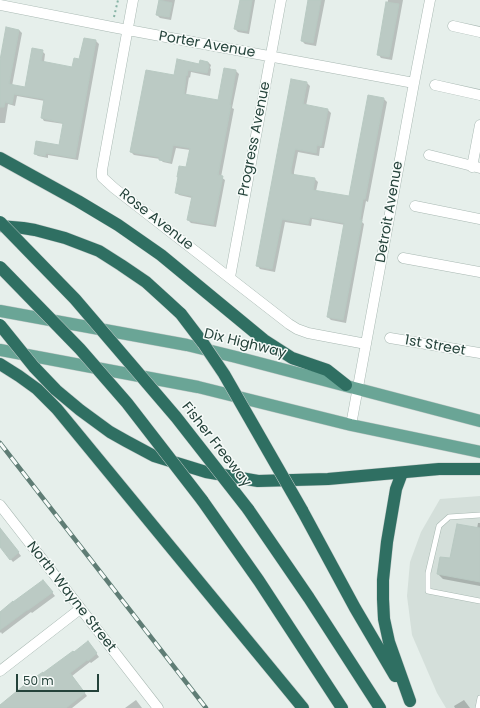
<!DOCTYPE html>
<style>
body{margin:0}
#map{position:relative;width:480px;height:708px;overflow:hidden;background:#e6efeb;font-family:Poppins,sans-serif}
canvas{display:block}
.scale{position:absolute;left:16px;top:674px;width:83px;height:18px;box-sizing:border-box;border:2px solid #24423a;border-top:0;padding-left:5px;font-size:12px;line-height:14px;white-space:nowrap;color:#24423a;-webkit-text-stroke:3px #f7fbf9;paint-order:stroke}
</style>
<div id="map">
<canvas width="480" height="708"></canvas>
<div class="scale">50 m</div>
</div>
<script>
const g = document.querySelector('canvas').getContext('2d');
g.lineJoin = 'round';
function fill(path, color) {
  g.fillStyle = color;
  g.fill(path, 'evenodd');
}
function poly(rows) {
  const path = new Path2D();
  for (const r of rows) {
    path.moveTo(r[0], r[1]);
    for (let i = 2; i < r.length; i += 2) path.lineTo(r[i], r[i + 1]);
  }
  return path;
}
function trace(path, color, width, dash) {
  g.strokeStyle = color;
  g.lineWidth = width;
  g.lineCap = dash ? 'butt' : 'round';
  g.setLineDash(dash || []);
  g.stroke(path);
}
function write(font, color, halo, rows, align = 'center') {
  g.font = font + ' Poppins,sans-serif';
  g.lineWidth = 3;
  g.setLineDash([]);
  g.textBaseline = 'middle';
  g.strokeStyle = halo;
  g.fillStyle = color;
  for (const [text, x, y, turn = 0] of rows) {
    g.save();
    g.translate(x, y);
    g.rotate((+turn || 0) * Math.PI / 180);
    g.textAlign = isNaN(turn) ? turn : align;
    if (halo) g.strokeText(text, 0, 0);
    g.fillText(text, 0, 0);
    g.restore();
  }
}
fill(poly([
 [480,496,480,708,446,708,437,693,412,635,407,596,410,562,421,532,440,499]
]), '#d4dfda');
fill(poly([
 [160,0,175,0,171,20,160,18,157,15],
 [241,0,255,0,249,34,238,32,235,29],
 [309,0,325,0,316,46,305,44,302,41],
 [388,0,403,0,392,60,381,58,378,54],
 [19,30,22,33,12,86,26,88,42,51,45,54,44,62,73,68,80,60,84,39,96,41,99,44,78,160,48,155,48,158,38,156,35,154,60,147,64,124,44,121,42,118,45,101,17,96,15,106,8,104,5,123,0,123,0,67],
 [178,60,200,65,208,62,211,65,210,68,211,69,210,76,191,72,190,78,189,77,186,95,219,102,225,69,236,71,239,74,232,108,234,109,221,177,225,180,216,227,191,223,188,220,192,198,179,195,176,192,187,168,190,150,176,148,172,164,163,162,160,159,134,155,131,152,175,76],
 [307,83,310,86,306,106,328,110,331,113,324,148,320,148,319,156,298,152,294,172,294,175,315,179,318,182,316,191,350,197,384,99,387,102,368,202,366,201,362,222,364,224,346,323,331,320,328,317,345,225,312,219,311,226,285,222,275,272,260,269,257,265],
 [478,523,480,523,480,586,443,579,438,574,477,529],
 [0,528,21,556,13,562,0,546],
 [46,585,55,596,32,613,31,612,2,634,1,632,0,633,0,613],
 [90,645,99,657,91,663,90,662,72,676,87,696,72,708,0,708,0,707,44,674,74,653],
 [136,700,142,708,125,708],
 [464,700,470,708,455,708,454,706]
]), '#0003');
const building = poly([
 [159,0,172,3,169,17,156,15,159,0],
 [240,0,252,0,247,31,234,29,240,0],
 [308,0,321,0,313,43,301,41,308,0],
 [386,2,399,4,389,57,377,55,386,2],
 [6,27,19,30,9,84,25,87,32,48,43,50,41,61,72,67,74,58,79,59,84,38,96,40,75,158,46,153,45,156,34,154,36,141,59,145,63,123,41,118,44,99,14,94,12,104,5,102,4,107,0,107,0,60,6,27],
 [177,59,199,64,200,60,208,62,208,65,209,66,207,73,188,70,187,76,186,75,184,94,218,100,224,68,236,70,230,105,231,105,218,175,223,176,213,225,187,220,192,196,175,193,178,177,177,177,179,166,186,167,190,148,173,145,170,162,159,160,159,157,130,152,146,70,174,75,177,59],
 [291,79,307,82,303,104,328,109,321,146,317,145,316,153,295,149,291,169,291,174,315,178,313,190,349,196,368,95,384,98,365,199,363,199,360,220,362,220,343,320,327,317,344,223,310,217,308,224,282,219,272,269,256,266,291,79],
 [457,524,480,528,480,582,437,574,440,557,450,558,457,524],
 [0,528,19,552,10,560,0,547,0,528],
 [43,580,53,592,28,610,27,610,0,630,0,612,13,601,13,602,43,580],
 [88,641,97,653,88,661,87,660,70,673,85,693,66,708,0,708,0,705,28,682,43,672,43,673,73,651,74,652,88,641]
]);
fill(building, '#bbcac4');
trace(building, '#b8c9c2', 1);
const service = poly([
 [480,515,449,517,439,526,428,573,428,591,480,601],
 [478,708,480,698]
]);
const minor = poly([
 [133,0,102,170,102,177,114,188,289,324,297,329,308,333,366,344],
 [0,5,112,27,414,83],
 [453,26,480,32],
 [435,85,480,95],
 [429,155,480,168],
 [472,167,480,125],
 [415,206,480,219],
 [403,258,480,272],
 [230,277,281,0],
 [390,338,480,353],
 [351,425,414,83,430,0],
 [0,505,158,708],
 [0,671,80,609]
]);
const primary = poly([
 [0,311,187,345,236,357,480,421],
 [0,350,198,387,351,425,480,452]
]);
const motorway = poly([
 [0,158,78,201,118,225,161,255,264,340,292,358,327,370,346,385],
 [0,226,23,228,35,230,65,238,99,251,121,265,146,282,168,302,181,314],
 [0,364,19,376,37,389,57,409,303,708],
 [34,367,56,390,80,410,110,432,126,441,154,456,206,472,258,481,328,479,439,469,480,469],
 [402,473,396,489,387,542,383,580,383,599,384,619,389,642,410,701],
 [202,500,259,581,342,708],
 [248,509,309,598,380,708],
 [302,510,355,608,395,676]
]);
trace(service, '#a8b8b2', 6);
trace(minor, '#a8b8b2', 11);
trace(primary, '#c2cac8', 13);
trace(motorway, '#c2cac8', 13);
trace(poly([
 [114,17,118,0]
]), '#86b3a5', 2, [2, 3]);
trace(service, '#fff', 5);
trace(minor, '#fff', 10);
trace(primary, '#6aa596', 12);
trace(motorway, '#2f6f62', 12);
const rail = poly([
 [0,443,206,708]
]);
trace(rail, '#5f7d75', 4.5);
trace(rail, '#f7fbf9', 3, [9]);
const motorwayBridge = poly([
 [0,222,75,299,176,417,248,509],
 [0,267,80,349,127,403,202,500],
 [181,314,203,343,224,374,302,510],
 [0,325,34,367]
]);
trace(motorwayBridge, '#c2cac8', 13, []);
trace(motorwayBridge, '#2f6f62', 12);
write('14px', '#24423a', '#f7fbf9', [
 ["Porter Avenue",207,45,10],
 ["Progress Avenue",255,139,-79],
 ["Detroit Avenue",390,212,-80],
 ["Rose Avenue",156,220,38],
 ["Dix Highway",245,344,14],
 ["1st Street",435,346,10],
 ["Fisher Freeway",216,445,52],
 ["North Wayne Street",71,597,52]
]);
</script>
